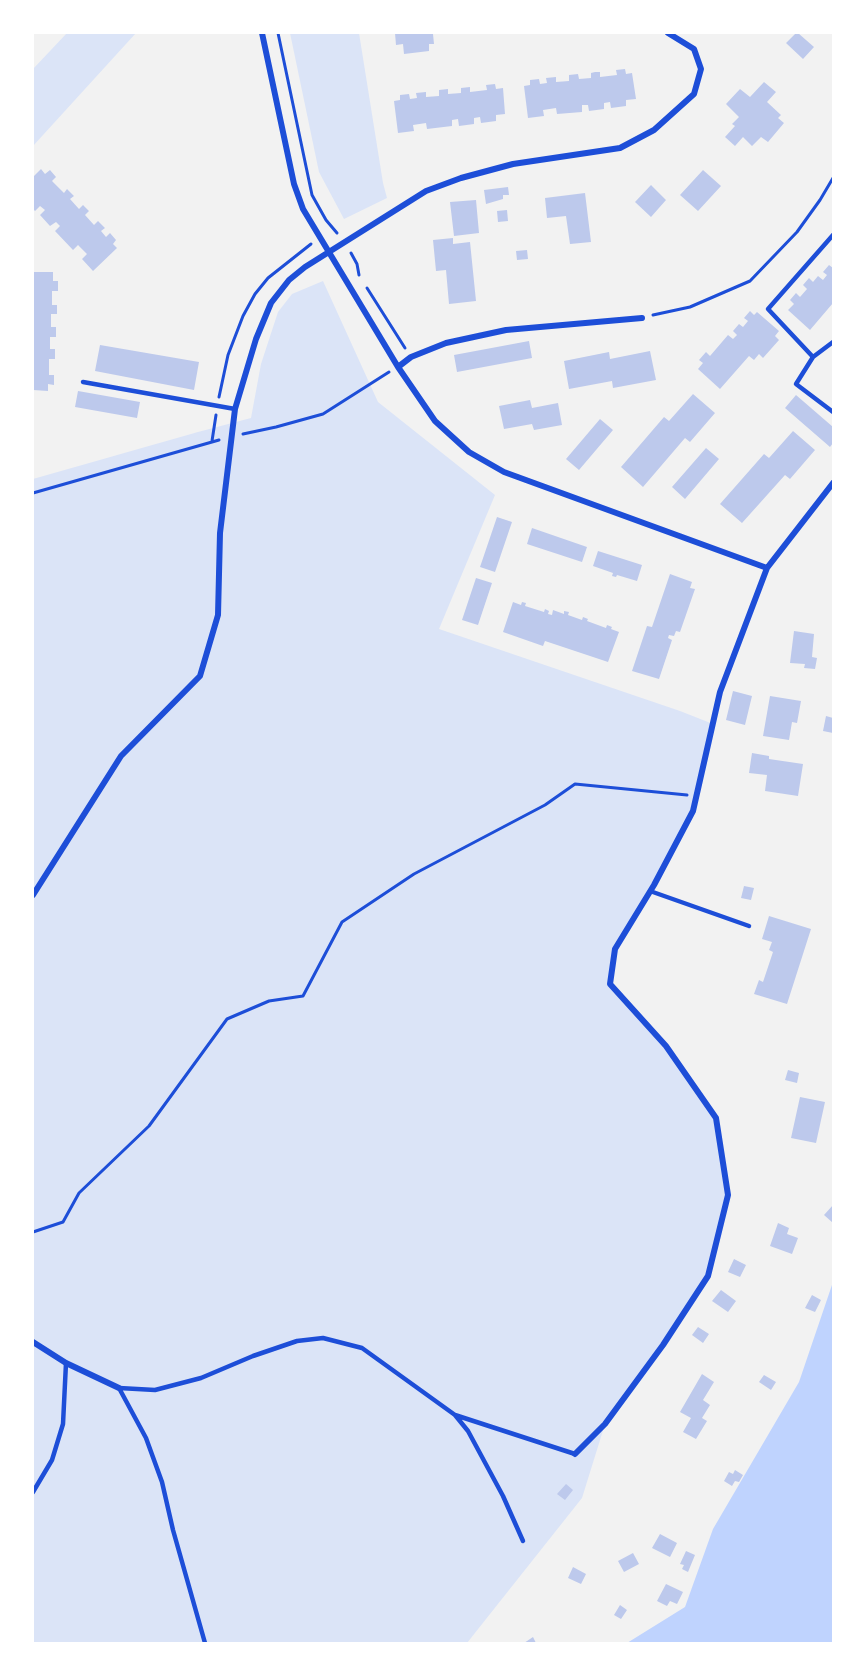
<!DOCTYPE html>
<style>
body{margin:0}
#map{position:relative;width:866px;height:1676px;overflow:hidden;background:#f2f2f2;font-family:Lora,serif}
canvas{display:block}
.frame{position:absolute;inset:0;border:34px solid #fff;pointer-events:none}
</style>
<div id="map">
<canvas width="866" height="1676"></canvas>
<div class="frame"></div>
</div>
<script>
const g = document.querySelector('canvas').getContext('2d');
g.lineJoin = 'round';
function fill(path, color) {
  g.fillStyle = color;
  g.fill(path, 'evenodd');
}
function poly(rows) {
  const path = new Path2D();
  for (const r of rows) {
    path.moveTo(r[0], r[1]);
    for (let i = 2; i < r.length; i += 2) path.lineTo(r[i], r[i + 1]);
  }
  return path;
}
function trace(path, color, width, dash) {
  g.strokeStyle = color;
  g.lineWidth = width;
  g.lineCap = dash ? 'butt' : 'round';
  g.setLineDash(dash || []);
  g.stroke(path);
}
fill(poly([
 [67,33,136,33,33,146,33,69],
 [290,33,359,33,383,183,387,198,344,219,319,172],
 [323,281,378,402,495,495,439,629,680,711,713,724,691,814,615,949,610,984,666,1046,716,1118,728,1195,708,1276,605,1424,582,1498,467,1643,33,1643,33,479,198,432,251,418,261,364,278,312,292,294]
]), '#dbe4f7');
fill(poly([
 [833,1282,833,1643,627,1643,685,1607,713,1529,799,1382]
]), '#bfd3fe');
fill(poly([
 [395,33,433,34,434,44,429,44,429,51,404,54,403,44,396,45],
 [796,33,798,33,814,47,803,59,786,43],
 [625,69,626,74,632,73,636,99,626,100,626,106,611,108,610,102,604,103,604,109,589,111,588,105,582,105,582,112,557,114,556,108,543,110,544,116,528,118,524,86,530,85,530,80,539,79,540,84,547,83,546,78,556,77,556,82,569,81,569,75,578,74,579,79,591,78,591,73,595,72,600,72,600,77,617,75,616,70],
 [764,82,776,92,767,102,781,115,778,118,784,123,768,142,761,137,752,146,743,137,735,146,725,137,735,126,732,124,739,117,726,104,740,89,750,97],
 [495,84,496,89,503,88,505,114,496,115,496,121,481,123,480,117,474,118,474,124,459,126,458,119,452,120,452,126,427,129,426,123,413,125,414,131,398,133,394,101,400,100,400,95,409,94,410,99,417,98,416,93,426,92,426,97,439,96,439,90,448,89,448,94,461,93,461,88,470,87,470,92,487,90,486,85],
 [41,169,45,174,50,170,56,177,52,181,64,193,67,189,74,196,70,199,79,209,83,205,89,211,85,215,94,225,98,221,105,228,101,231,106,237,110,233,116,240,113,244,117,248,93,271,82,259,87,254,78,245,73,250,55,231,60,226,56,222,50,226,40,215,45,210,40,206,35,211,33,209,33,177],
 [703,170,721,186,698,211,680,195],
 [651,185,666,200,651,217,635,202],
 [508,187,509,195,503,195,503,199,486,204,484,190],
 [585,193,591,242,570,244,566,216,547,218,545,198],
 [476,200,479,233,454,236,450,202],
 [507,210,508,221,498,222,497,211],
 [453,238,453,244,470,242,476,301,449,304,446,270,436,271,433,240],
 [527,250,528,259,517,260,516,251],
 [829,265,833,268,833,303,810,330,788,310,794,304,790,300,796,293,800,297,807,289,803,285,809,278,813,282,818,276,823,280,827,275,823,272],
 [33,272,53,272,53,281,58,281,58,291,52,291,52,305,57,305,57,314,51,314,51,327,56,327,56,337,50,337,50,349,55,349,55,359,49,359,49,375,54,375,54,385,48,384,48,391,33,390],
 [750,311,754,315,757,312,779,331,775,336,779,340,763,358,759,354,754,360,749,356,720,389,698,369,703,363,699,360,706,352,710,356,728,335,733,339,737,335,733,331,739,324,743,327,748,321,744,318],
 [529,341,532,358,457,372,454,355],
 [100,345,199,362,194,390,95,371],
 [650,351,656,380,613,388,612,381,569,389,564,361,609,352,610,359],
 [78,391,140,402,137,418,75,407],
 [693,394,715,413,690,442,685,438,643,487,621,467,664,417,669,421],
 [796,395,833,427,833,443,830,447,785,408],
 [530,400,532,408,558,403,562,425,534,430,532,424,504,429,499,406],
 [600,419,613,430,579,470,566,459],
 [793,431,815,450,790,479,785,475,742,523,720,504,764,454,769,458],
 [706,448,719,459,685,499,672,487],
 [497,517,512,522,495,572,480,567],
 [532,528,587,547,582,562,527,544],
 [598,551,642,565,637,581,617,575,616,577,612,576,613,573,593,566],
 [670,574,692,582,690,588,695,589,680,632,676,631,674,636,669,635,668,638,672,640,659,679,632,671,647,626,652,627],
 [476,578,492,583,478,625,462,620],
 [513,602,521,605,522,602,526,603,525,606,544,612,545,609,549,611,548,614,552,615,553,610,564,614,564,611,569,612,568,615,582,620,583,617,588,619,587,621,606,628,607,625,612,627,611,629,619,632,608,662,545,641,543,646,503,632],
 [794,631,814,634,812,657,817,658,815,669,804,668,805,664,790,663],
 [733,691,752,696,745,725,726,720],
 [770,696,801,701,797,723,792,722,789,740,763,736],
 [826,716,833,718,833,733,823,731],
 [752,753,769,756,769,759,803,764,798,796,765,791,767,775,749,773],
 [744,886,754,888,751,900,741,898],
 [769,916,811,929,787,1004,754,994,759,980,763,982,773,952,769,950,772,942,762,939],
 [788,1070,799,1073,797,1083,785,1080],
 [800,1097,825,1102,816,1143,791,1138],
 [833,1205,833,1223,824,1215],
 [778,1223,789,1228,787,1234,798,1238,792,1254,770,1246],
 [734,1259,746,1265,740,1277,728,1272],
 [721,1290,736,1301,728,1312,712,1301],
 [812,1295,821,1300,815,1312,805,1308],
 [698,1327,709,1334,703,1343,692,1335],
 [702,1374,714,1382,703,1400,710,1405,702,1418,707,1421,696,1439,683,1432,691,1418,680,1412],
 [764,1375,776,1382,771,1390,759,1382],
 [735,1470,743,1475,739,1482,735,1481,732,1486,724,1481,729,1472,733,1474],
 [566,1484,573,1490,565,1500,557,1494],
 [660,1534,677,1543,670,1557,652,1548],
 [686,1551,695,1555,688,1572,682,1569,684,1565,680,1564],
 [633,1553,639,1564,624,1572,618,1561],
 [573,1567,586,1574,581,1584,568,1578],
 [666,1584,683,1592,677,1604,670,1601,667,1606,657,1601],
 [620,1605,627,1610,621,1619,614,1615],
 [533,1637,536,1643,524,1643]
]), '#bdc9ec');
trace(poly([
 [278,33,312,195,326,220,337,233],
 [351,253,357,264,359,275],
 [367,288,405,348],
 [653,315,690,307,750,281,797,232,820,200,833,178],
 [219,397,228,355,243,316,255,294,268,278,311,244],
 [243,434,276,427,323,414,389,372],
 [212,441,216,415],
 [33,493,219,440],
 [33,1232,63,1222,79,1193,149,1126,227,1019,269,1001,303,996,342,922,414,874,545,805,575,784,687,795]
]), '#1d4ed8', 3);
trace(poly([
 [833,235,768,309,813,357,796,384,833,412],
 [813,357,833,342],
 [83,382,235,409],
 [650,891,749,926],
 [119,1388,155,1390,201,1378,253,1356,297,1341,323,1338,362,1348,455,1415,468,1431,503,1496,523,1541],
 [119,1388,146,1438,162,1482,173,1530,205,1643],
 [455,1415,575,1454],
 [33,1492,52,1460,63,1424,66,1363]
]), '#1d4ed8', 4.5);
trace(poly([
 [262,33,294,184,303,209,398,367,435,421,469,452,504,472,767,568],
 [398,367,411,357,446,343,506,330,642,318],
 [33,895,121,756,200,676,218,615,220,533,235,409,256,339,271,303,289,280,305,267,426,191,461,178,513,164,620,148,654,130,694,94,701,69,694,49,668,33],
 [33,1342,66,1363,119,1388],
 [575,1454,605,1424,663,1345,708,1276,728,1195,716,1118,666,1046,610,984,615,949,654,885,693,811,720,692,767,568,833,483]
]), '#1d4ed8', 6);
</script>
